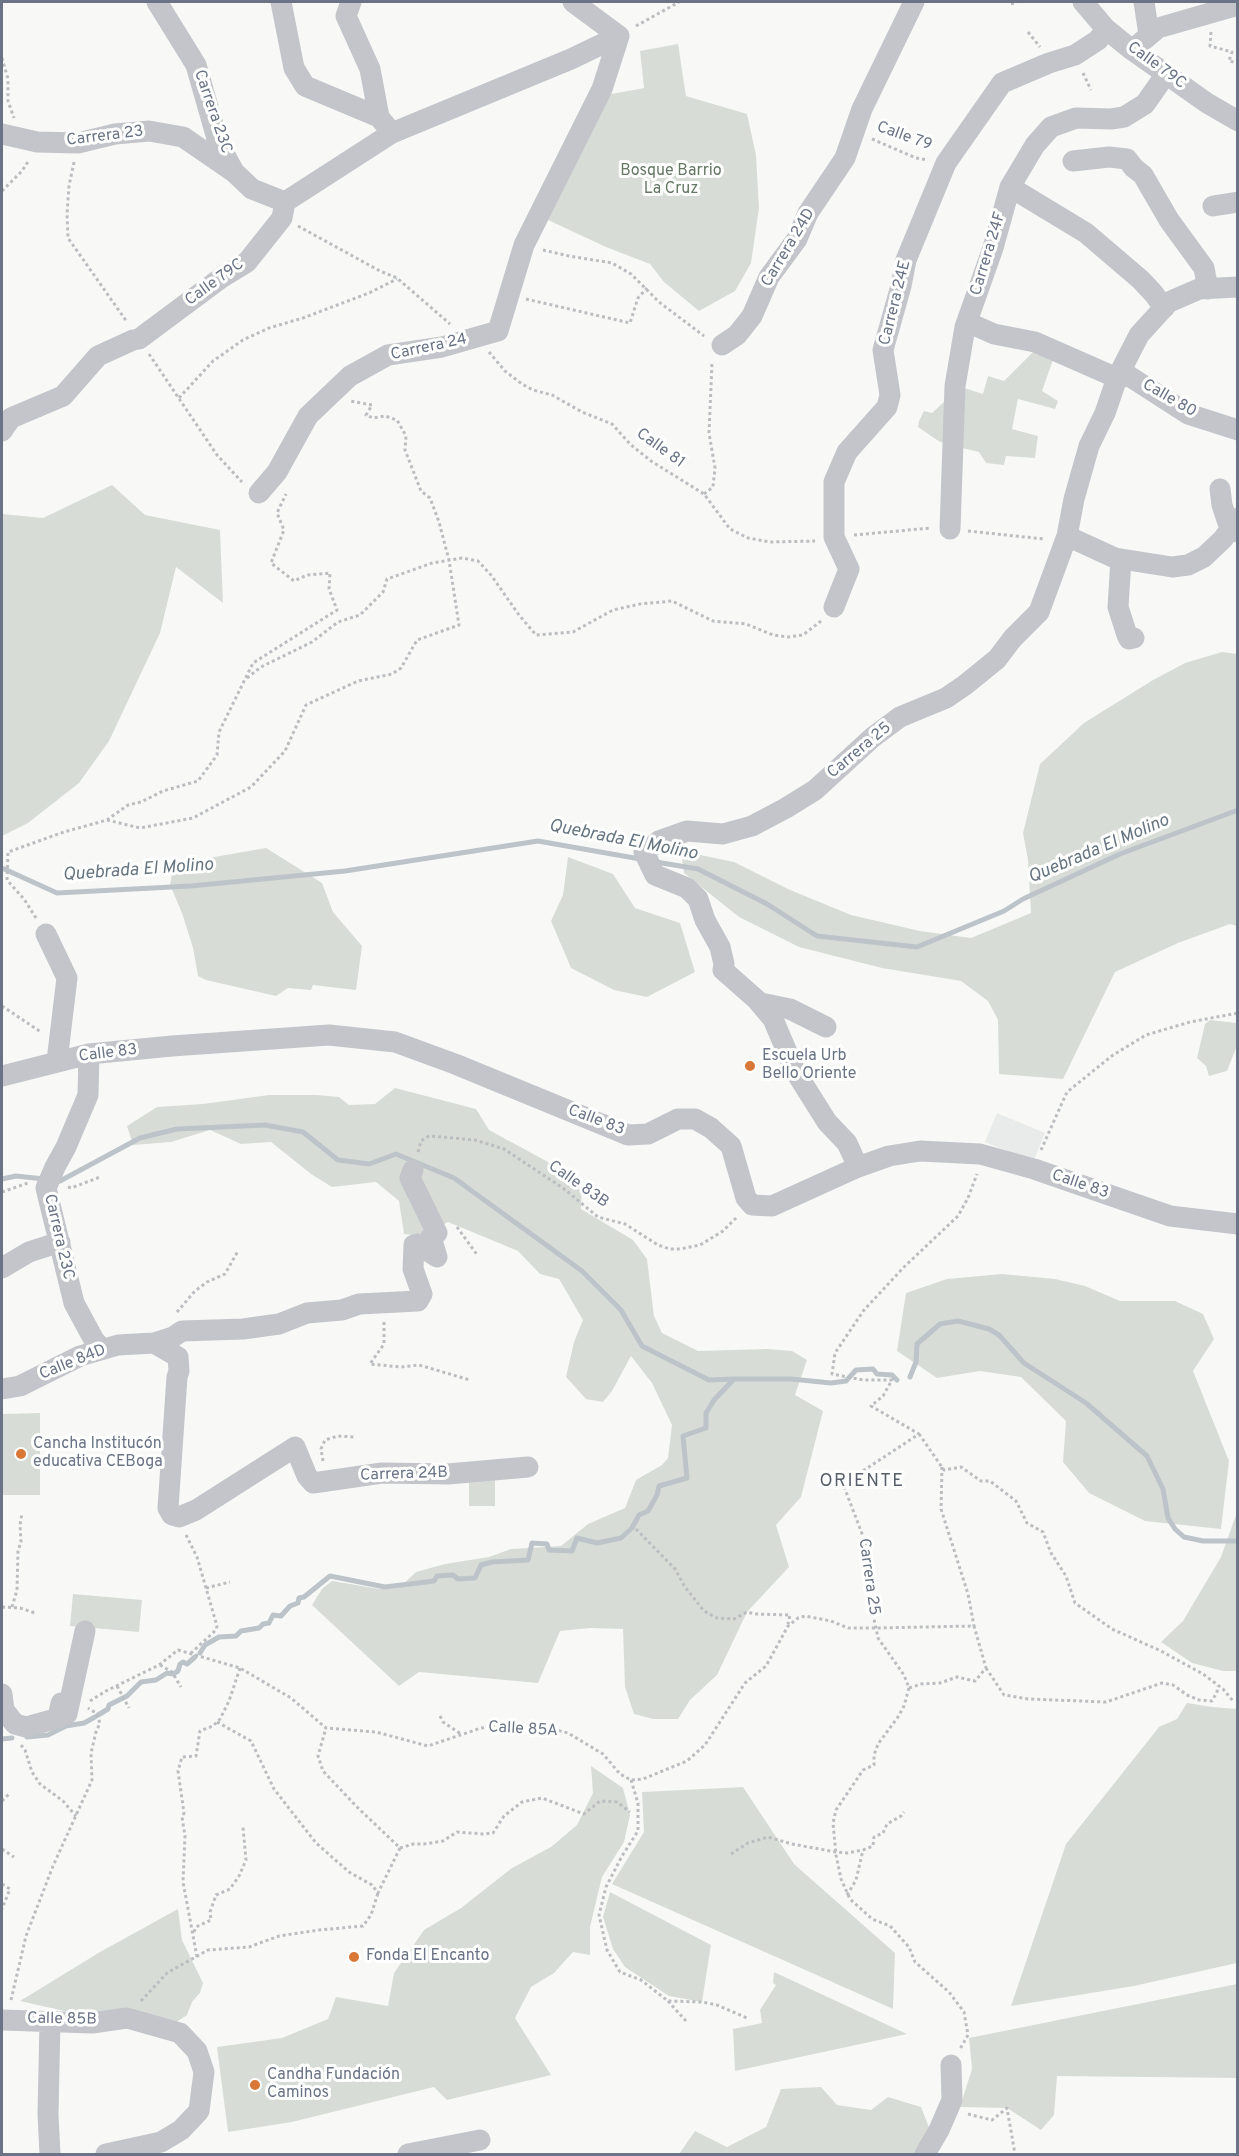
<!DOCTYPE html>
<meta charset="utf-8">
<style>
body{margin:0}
#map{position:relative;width:1239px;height:2156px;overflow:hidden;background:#f8f9f6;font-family:Overpass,sans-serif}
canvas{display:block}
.frame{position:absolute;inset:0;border:3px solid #6a7486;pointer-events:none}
</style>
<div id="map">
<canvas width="1239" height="2156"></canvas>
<div class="frame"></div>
</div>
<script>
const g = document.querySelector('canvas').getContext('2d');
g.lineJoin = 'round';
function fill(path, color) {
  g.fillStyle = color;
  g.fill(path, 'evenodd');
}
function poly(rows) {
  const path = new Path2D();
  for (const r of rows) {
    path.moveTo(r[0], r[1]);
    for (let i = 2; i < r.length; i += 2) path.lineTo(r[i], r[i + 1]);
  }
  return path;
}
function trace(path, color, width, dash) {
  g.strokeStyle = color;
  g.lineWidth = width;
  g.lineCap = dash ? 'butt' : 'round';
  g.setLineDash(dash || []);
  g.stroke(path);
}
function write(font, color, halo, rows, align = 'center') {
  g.font = font + ' Overpass,sans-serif';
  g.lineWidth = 6;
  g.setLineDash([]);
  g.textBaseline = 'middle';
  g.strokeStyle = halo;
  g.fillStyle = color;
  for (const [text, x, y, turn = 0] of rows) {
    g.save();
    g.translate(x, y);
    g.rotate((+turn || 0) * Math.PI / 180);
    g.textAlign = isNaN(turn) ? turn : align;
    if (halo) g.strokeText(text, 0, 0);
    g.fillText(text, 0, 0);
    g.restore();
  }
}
fill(poly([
 [997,1113,1045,1133,1033,1162,985,1142]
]), '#e9eaea');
fill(poly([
 [678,44,686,96,747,114,756,155,759,208,751,263,735,291,699,311,664,282,650,264,606,247,548,220,606,95,644,88,640,51],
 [1037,348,1054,357,1042,391,1058,401,1055,409,1018,399,1012,429,1038,436,1035,458,1006,456,1004,465,986,463,979,452,958,447,961,387,983,394,988,376,1004,381],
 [945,401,951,444,940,442,918,427,919,421,924,411,932,413],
 [112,485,145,515,220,530,223,603,176,567,160,633,109,741,79,783,28,823,2,836,2,514,43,518],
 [1222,652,1237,654,1237,926,1230,924,1178,943,1115,972,1063,1079,999,1074,998,1020,988,1001,961,981,882,968,799,947,739,917,684,873,681,851,734,862,788,889,851,915,920,931,971,938,1031,913,1028,860,1023,833,1040,764,1084,723,1153,680,1185,663],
 [266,848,322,883,333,912,362,946,356,990,313,985,311,990,288,988,276,996,206,980,198,976,193,948,182,913,170,885,174,864],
 [568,857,613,874,635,908,680,923,695,972,647,997,614,990,571,968,551,921,563,895],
 [1210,1020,1237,1023,1238,1043,1227,1071,1209,1076,1206,1066,1197,1058,1205,1024],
 [395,1088,476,1109,489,1130,548,1162,582,1185,581,1209,633,1240,647,1259,654,1316,662,1333,698,1351,767,1349,792,1351,807,1360,795,1395,823,1411,801,1497,776,1525,789,1567,747,1612,717,1675,690,1700,678,1719,653,1719,634,1714,625,1687,623,1629,590,1628,560,1631,538,1683,419,1672,399,1686,312,1605,322,1589,332,1581,380,1589,399,1588,416,1572,445,1564,489,1557,511,1549,561,1546,588,1524,625,1508,636,1480,662,1465,668,1458,672,1425,652,1383,631,1356,612,1391,603,1402,586,1399,566,1377,574,1342,583,1320,559,1279,540,1274,518,1251,448,1222,423,1236,404,1234,399,1201,376,1182,332,1187,311,1174,271,1142,241,1144,210,1130,171,1142,133,1145,127,1126,157,1107,203,1104,269,1095,317,1095,339,1097,349,1105,375,1104],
 [1002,1274,1055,1279,1085,1286,1120,1301,1175,1301,1203,1314,1214,1339,1193,1371,1229,1461,1221,1529,1145,1521,1089,1493,1063,1462,1066,1421,1021,1377,980,1371,937,1378,897,1351,906,1293,947,1279],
 [40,1413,40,1495,2,1495,2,1414],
 [495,1476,495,1506,469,1506,469,1477],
 [1237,1512,1237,1671,1223,1671,1192,1663,1161,1642,1183,1621,1221,1557],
 [73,1594,142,1600,139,1632,70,1626],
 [1187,1703,1212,1707,1237,1709,1237,1963,1134,1986,1011,2006,1066,1844,1159,1727,1177,1719],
 [591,1766,623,1788,630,1815,624,1842,602,1877,590,1927,590,1955,573,1952,554,1973,531,1987,515,2018,551,2075,447,2100,434,2087,292,2122,228,2132,217,2047,282,2038,328,2019,336,1997,388,2006,394,1973,424,1930,461,1908,512,1868,551,1847,577,1825,593,1793],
 [743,1787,794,1864,895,1953,893,2009,612,1884,644,1832,642,1792],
 [610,1892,711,1945,702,2002,669,1996,625,1967,613,1949,603,1917],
 [178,1909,182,1940,203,1983,200,1993,192,2002,187,2015,166,2029,73,2013,20,2001,100,1952],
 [774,1972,907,2034,735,2071,733,2029,762,2023,760,2010,776,1985,773,1983],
 [1237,1984,1237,2078,1057,2076,1054,2115,1041,2130,1007,2108,960,2107,972,2069,969,2038],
 [821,2087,837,2105,871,2110,888,2097,921,2107,930,2130,916,2154,679,2154,695,2131,727,2147,766,2127,781,2089]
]), '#d7ddd6');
trace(poly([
 [656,862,698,869,767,904,817,936,917,947,1004,911,1023,899,1120,854,1238,810],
 [2,868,57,893,191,886,345,871,538,841,640,859],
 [2,1179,16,1176,44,1179],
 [54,1181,60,1181,140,1138,177,1129,265,1125,303,1132,338,1160,369,1164,396,1154,454,1178,582,1271,621,1310,642,1346,709,1380,734,1379],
 [910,1377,916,1362,917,1344,940,1324,958,1321,989,1329,999,1335,1024,1363,1086,1403,1147,1456,1163,1489,1168,1518,1175,1529,1184,1537,1203,1541,1238,1541],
 [200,1653,205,1645,219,1637,236,1636,241,1631,259,1628,263,1624,269,1623,273,1615,281,1616,290,1606,298,1603,299,1598,304,1597,330,1576,385,1587,434,1581,437,1576,453,1575,458,1579,475,1578,481,1565,492,1562,528,1560,532,1543,547,1544,549,1550,572,1551,577,1538,597,1543,621,1538,632,1528,639,1515,648,1511,657,1495,659,1486,687,1478,683,1436,706,1428,706,1413,714,1400,734,1379,791,1379,831,1383,846,1381,856,1370,873,1369,877,1374,892,1375,897,1380],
 [98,1715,108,1709,109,1705,127,1696,141,1682,156,1680,167,1673,173,1674,178,1671,180,1664,183,1662,187,1664,195,1657],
 [27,1737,48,1735,66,1726,84,1723,95,1717],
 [2,1739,12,1738]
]), '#bcc4ca', 5);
trace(poly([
 [1011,4,1017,2],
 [636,26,679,2],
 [1028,32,1040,47],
 [1211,32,1210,46,1232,52,1229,61,1238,63],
 [2,58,8,79,8,101,14,118],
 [1083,73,1091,90],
 [872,139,916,158,928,160],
 [74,162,69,186,67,215,68,238,127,322],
 [2,191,22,171,29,160],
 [298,226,380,271,397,278,450,324],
 [543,250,569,256,612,263,631,274,659,302,704,336],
 [526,299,630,323,638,298,647,288],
 [489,352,505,371,522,384,533,390,552,395,582,412,612,424,631,445,651,461,704,494,730,529,748,538,770,542,815,541],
 [149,354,217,455,242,482],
 [179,398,213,361,243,340,269,328,303,318,369,293,397,279],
 [704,494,713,487,715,468,709,433,712,363],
 [968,531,1044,539],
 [854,535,931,528],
 [247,678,261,667,312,642,338,622,360,615,383,592,387,579,432,563,462,558,478,561,491,575,519,615,536,635,573,632,613,610,640,604,672,601,713,621,746,624,773,635,788,637,803,635,821,621],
 [107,820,140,828,193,818,251,787,285,751,306,705,358,681,392,674,401,668,417,640,459,625,449,560,439,522,430,498,421,491,405,450,406,436,397,420,385,416,373,418,366,415,372,405,350,401],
 [36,918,24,899,7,880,8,852,64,832,107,820,128,805,141,802,163,791,198,781,217,755,219,732,253,663,337,610,329,589,330,573,307,575,294,581,271,563,284,530,277,513,286,494],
 [2,1006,41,1032],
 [1041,1150,1067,1092,1113,1055,1146,1035,1190,1022,1238,1013],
 [418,1152,421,1141,429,1136,475,1140,504,1149,563,1188,598,1217,625,1224,658,1245,670,1249,680,1249,700,1245,723,1231,738,1216],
 [68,1187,71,1188,100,1177],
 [2,1192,28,1183],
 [457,1227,478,1256],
 [177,1312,195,1291,207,1282,225,1274,238,1251],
 [384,1322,384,1344,370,1364,401,1367,419,1365,470,1380],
 [919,1434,944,1470,961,1467,981,1481,990,1481,1016,1501,1027,1523,1043,1532,1051,1553,1066,1576,1075,1603,1112,1629,1161,1651,1203,1674,1223,1689,1233,1701],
 [323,1461,321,1449,325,1440,338,1436,354,1437],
 [942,1467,941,1509,968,1594,974,1626],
 [636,1529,675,1569,685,1587,704,1611,717,1618,734,1619,747,1612,755,1614,790,1615,788,1624],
 [186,1535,197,1557,217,1626,216,1630,190,1654],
 [206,1588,230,1582],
 [2,1607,20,1608,35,1613],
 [12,1607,17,1590,18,1551,21,1542,20,1525,22,1513],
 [160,1665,172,1672,181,1687],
 [986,1668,1004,1695,1028,1699,1106,1702,1162,1683,1173,1685,1187,1695,1199,1700,1212,1701,1217,1692,1218,1686],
 [117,1686,129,1708],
 [909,1688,904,1706,898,1717,878,1744,874,1755,874,1765,863,1770,836,1810,833,1823,836,1855,841,1879,850,1899,872,1919,890,1926,909,1947,915,1962,949,1992,964,2012,968,2035,960,2049],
 [90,1701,106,1691,159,1665,178,1650,240,1668,291,1698,326,1728,376,1732,428,1746,481,1728,499,1726,552,1729,568,1733,603,1754,620,1774,631,1780,643,1779,687,1761,705,1745,745,1683,766,1666,788,1626,798,1618,805,1616,831,1621,848,1628,876,1628,974,1626,986,1668,975,1681,957,1677,940,1683,921,1684,909,1688,904,1675,878,1638,876,1628,866,1586,866,1544,843,1484,919,1434,871,1406,883,1396,892,1380,863,1380,832,1374,835,1353,864,1310,904,1267,958,1216,968,1198,977,1174],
 [440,1716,443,1722,461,1734],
 [217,1722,251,1741,274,1789,316,1843,349,1872,372,1885,378,1893,400,1848,357,1807,323,1771,318,1756,326,1728],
 [21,1745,25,1750,32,1772,40,1784,63,1801,76,1816],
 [631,1780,638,1803,638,1831,622,1856,606,1887,599,1915,607,1950,620,1972,641,1980,668,2001,702,2002,717,2005,747,2018],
 [2,1801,9,1794],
 [400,1848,413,1844,424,1844,443,1841,457,1832,483,1834,493,1833,504,1816,522,1802,542,1798,584,1814,600,1801,617,1802,630,1812],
 [2,1849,14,1857],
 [731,1854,748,1843,768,1837,792,1844,836,1852,847,1853,863,1850,873,1846,874,1837,883,1833,887,1824,901,1816,904,1812],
 [2,1884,10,1889,2,1909],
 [847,1895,856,1880,863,1850],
 [194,1932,196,1927,211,1920,210,1912,216,1895,230,1889,239,1876,246,1860,243,1827],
 [197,1957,183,1882,185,1836,182,1817,184,1813,178,1771,182,1757,196,1756,200,1731,213,1726,220,1719,229,1701,240,1668],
 [11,2000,26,1936,53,1866,92,1780,91,1753,96,1732,100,1723,96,1713,88,1708],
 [141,2001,167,1973,208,1950,249,1947,279,1936,319,1930,363,1926,371,1915,378,1893],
 [668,2001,686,2021],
 [968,2114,992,2120,1007,2108,1015,2154]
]), '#bbbdc0', 3, [3, 3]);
trace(poly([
 [157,2,196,65,218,142,234,172,252,189,285,202],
 [281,2,294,68,305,86,379,117,392,133],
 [351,2,346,16,370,69,379,117],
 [573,2,619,36],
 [1083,2,1106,29,1132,50,1207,103,1238,121],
 [1144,2,1149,35],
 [1132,50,1158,28,1238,5],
 [2,134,37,142,78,143,115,134,149,131,183,137,234,172],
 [1073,161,1109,157,1127,159,1134,168,1143,175,1169,220,1204,268,1208,289],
 [1010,187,1086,233,1141,280,1154,294,1164,308],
 [1213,206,1238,202],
 [967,322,994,334,1035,342,1117,378,1129,376,1188,414,1238,430],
 [722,345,737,335,752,316,769,277,797,239,808,213,845,158,862,109,914,2],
 [2,431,11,418,63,396,98,356,133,340,139,339,221,278,247,262,282,218,285,202,392,133,571,59,619,36],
 [1220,489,1222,505,1227,520,1230,528,1238,532],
 [259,493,277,472,308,416,350,376,388,355,442,347,498,331,524,245,602,89,619,36],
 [950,529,955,386,965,327,993,248,1010,187,1035,145,1051,127,1076,118,1111,119,1124,117,1145,104,1166,74],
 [1067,536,1115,558,1172,567,1188,565,1204,557,1223,539,1238,518],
 [1121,559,1118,607,1127,635,1129,639,1134,638],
 [834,607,849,569,834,537,834,482,847,452,887,407,890,395,883,350,901,286,906,260,946,163,1002,83,1049,63,1075,55,1098,40,1106,29],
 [46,934,67,978,57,1061],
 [761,1003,790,1009,826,1027],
 [89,1054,88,1095,66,1147,55,1167,46,1188,74,1303,94,1340,102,1349],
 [2,1076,89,1054,172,1046,329,1035,395,1042,455,1064,628,1135,648,1134,678,1119,695,1119,711,1128,731,1146,746,1198,752,1205,772,1206,858,1167,889,1156,920,1151,980,1154,1034,1169,1170,1216,1238,1224],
 [858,1167,847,1143,827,1122,795,1071,773,1019,757,1000,723,970,724,964,720,947,705,920,698,899,687,888,655,875,644,852,659,841,687,831,723,834,752,826,786,808,815,790,873,737,900,717,946,698,965,685,997,659,1013,638,1039,612,1067,536,1074,499,1089,446,1105,413,1117,378,1139,335,1169,302,1199,289,1238,287],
 [2,1268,29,1252,60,1242],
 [154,1343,173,1337,182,1331,243,1329,279,1324,307,1313,342,1310,359,1304,418,1301,422,1294,413,1269,414,1245,417,1244,437,1257,431,1237,437,1233,410,1178,413,1170],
 [2,1389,20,1386,80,1356,118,1345,154,1343,178,1357,179,1371,177,1377,168,1508,172,1515,179,1517,196,1510,295,1447,307,1476,313,1483,382,1473,448,1474,528,1467],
 [2,1694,4,1710,15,1724,26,1727,58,1718,61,1703,69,1704],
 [67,1714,85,1631],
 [2,2020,92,2023,127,2018,180,2033,197,2051,204,2072,199,2111,181,2130,161,2142,106,2154],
 [50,2154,48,2115,50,2020],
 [408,2154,480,2140],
 [925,2154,939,2130,952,2100,951,2065]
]), '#c3c5ca', 21);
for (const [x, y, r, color] of [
 [750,1066,6,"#d97736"],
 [21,1454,6,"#d97736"],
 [354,1957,6,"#d97736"],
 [255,2085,6,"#d97736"]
]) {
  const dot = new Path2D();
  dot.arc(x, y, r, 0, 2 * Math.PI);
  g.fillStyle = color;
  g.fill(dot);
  trace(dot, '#fff', 2);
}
write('16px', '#6a7486', '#fff', [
 ["Calle 79C",1156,66,36],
 ["Carrera 23C",212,112,71],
 ["Carrera 23",105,137,-7],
 ["Calle 79",904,137,20],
 ["Carrera 24D",789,248,-59],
 ["Carrera 24F",989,254,-73],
 ["Calle 79C",215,283,-36],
 ["Carrera 24E",896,303,-76],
 ["Carrera 24",429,348,-12],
 ["Calle 80",1169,399,30],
 ["Calle 81",660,449,36],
 ["Carrera 25",860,751,-40],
 ["Calle 83",108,1054,-7],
 ["Calle 83",596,1121,21],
 ["Calle 83B",578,1185,35],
 ["Calle 83",1080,1185,19],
 ["Carrera 23C",58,1237,77],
 ["Calle 84D",73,1363,-22],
 ["Carrera 24B",404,1475,-2],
 ["Carrera 25",868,1577,82],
 ["Calle 85A",523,1730,3],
 ["Calle 85B",62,2020,1]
]);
write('16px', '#657864', '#fff', [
 ["Bosque Barrio",671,172],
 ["La Cruz",671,190]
]);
write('16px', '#6a7486', '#fff', [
 ["Escuela Urb",762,1057],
 ["Bello Oriente",762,1075],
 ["Cancha Institucón",33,1445],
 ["educativa CEBoga",33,1463],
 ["Fonda El Encanto",366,1957],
 ["Candha Fundación",267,2076],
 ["Caminos",267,2094]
], 'left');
write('italic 18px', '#657581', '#fff', [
 ["Quebrada El Molino",623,841,11],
 ["Quebrada El Molino",1099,850,-23],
 ["Quebrada El Molino",138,871,-4]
]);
g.letterSpacing = '1.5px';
write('18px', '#575f6b', '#fff', [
 ["ORIENTE",862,1482]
]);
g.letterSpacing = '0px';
</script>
